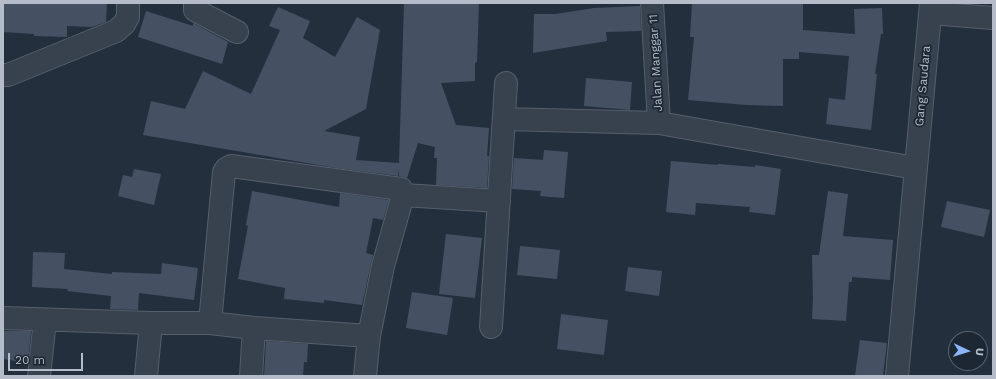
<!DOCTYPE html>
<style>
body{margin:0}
#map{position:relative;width:996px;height:379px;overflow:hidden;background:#242f3e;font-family:"Work Sans",sans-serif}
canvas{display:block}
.frame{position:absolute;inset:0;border:4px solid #b4bcc9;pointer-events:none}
.north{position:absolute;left:948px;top:331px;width:40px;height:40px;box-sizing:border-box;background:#1d2633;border:1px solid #59626f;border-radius:50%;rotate:94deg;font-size:11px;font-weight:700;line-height:16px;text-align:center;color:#b4bcc9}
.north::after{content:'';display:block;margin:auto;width:14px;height:18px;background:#8ab4f8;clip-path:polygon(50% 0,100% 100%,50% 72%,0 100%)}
.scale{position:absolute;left:8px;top:353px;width:75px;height:18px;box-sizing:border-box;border:2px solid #b4bcc9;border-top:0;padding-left:5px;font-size:12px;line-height:14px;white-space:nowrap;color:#b4bcc9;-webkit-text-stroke:3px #1d2633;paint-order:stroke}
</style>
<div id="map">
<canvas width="996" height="379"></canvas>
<div class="frame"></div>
<div class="north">U</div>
<div class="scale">20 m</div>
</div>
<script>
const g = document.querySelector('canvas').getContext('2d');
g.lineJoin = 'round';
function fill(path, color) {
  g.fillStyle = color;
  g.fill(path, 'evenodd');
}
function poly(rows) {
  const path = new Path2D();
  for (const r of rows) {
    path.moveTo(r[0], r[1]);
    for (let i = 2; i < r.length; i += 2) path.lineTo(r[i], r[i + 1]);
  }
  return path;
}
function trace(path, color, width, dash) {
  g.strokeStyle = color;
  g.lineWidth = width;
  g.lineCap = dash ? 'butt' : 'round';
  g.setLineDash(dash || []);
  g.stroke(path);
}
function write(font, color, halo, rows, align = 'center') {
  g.font = font + ' "Work Sans",sans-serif';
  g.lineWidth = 3.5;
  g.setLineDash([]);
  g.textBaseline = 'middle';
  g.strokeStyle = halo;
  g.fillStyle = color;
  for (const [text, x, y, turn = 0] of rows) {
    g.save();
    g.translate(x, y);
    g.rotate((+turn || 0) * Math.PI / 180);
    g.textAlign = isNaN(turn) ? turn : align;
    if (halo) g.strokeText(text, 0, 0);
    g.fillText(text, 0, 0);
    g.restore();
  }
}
fill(poly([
 [3,3,107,3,106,22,92,27,67,26,67,37,34,36,34,34,3,32],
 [404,3,479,3,477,62,475,63,475,81,441,83,456,125,489,128,487,156,489,156,487,188,436,185,437,158,434,158,435,147,418,143,407,178,399,176,399,170,398,176,336,168,143,135,151,101,185,109,203,71,251,94,280,30,269,26,278,7,310,21,303,38,335,57,357,17,380,30,366,109,324,131,360,137,356,160,399,163],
 [692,3,803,3,803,30,855,34,854,9,882,8,883,34,881,34,875,74,877,74,871,130,826,124,829,98,845,100,849,56,799,52,799,59,783,59,783,106,746,105,688,100,694,37,690,37],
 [640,6,641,31,606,32,607,41,533,53,534,14,555,14,594,8],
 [146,11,193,26,193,23,228,42,222,64,138,37],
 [586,78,632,82,630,110,584,106],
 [544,150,568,152,564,198,540,196,541,191,512,189,514,158,543,160],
 [671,161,718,165,718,164,755,167,755,165,781,169,775,215,749,212,750,207,696,203,695,215,666,212],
 [134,169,161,174,154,205,118,196,123,175,132,177],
 [252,191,339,207,340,193,389,200,383,220,373,218,366,253,373,255,362,305,324,300,324,303,284,299,285,288,238,279,248,226,246,225],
 [828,191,848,194,843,236,893,240,890,280,852,277,852,282,849,282,846,321,812,319,813,299,812,255,819,255],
 [947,201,990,210,984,237,941,227],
 [446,234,482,238,475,298,439,294],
 [520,246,560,250,557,279,517,275],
 [33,252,65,253,64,269,112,274,112,272,161,274,162,263,198,268,194,300,139,293,138,310,110,309,111,296,67,291,68,289,32,287],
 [628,267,662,271,659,296,625,291],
 [412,292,453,298,447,335,406,328],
 [561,314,608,320,604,355,557,349],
 [3,331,31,331,28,363,3,359],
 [860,340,887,343,883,376,855,376],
 [266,341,308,344,307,362,304,362,303,376,264,376]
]), '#455162');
const minor = poly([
 [195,3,195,10,237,32],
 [652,3,659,123],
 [930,13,993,18],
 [3,75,8,75,116,31,124,24,128,17,128,3],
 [504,119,659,123,915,168],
 [403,195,499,201],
 [3,318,151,323,210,323,254,328,369,336],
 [210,323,224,172,226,169,231,166,401,189,403,195,383,266,369,336,365,376],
 [491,327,506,83],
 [39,376,45,320],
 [146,376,151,323],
 [251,376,254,328],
 [897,376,931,3]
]);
trace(minor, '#565f6c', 24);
trace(minor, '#38414e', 22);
write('12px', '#b4bcc9', '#1d2633', [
 ["Jalan Manggar 11",656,63,-93],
 ["Gang Saudara",923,86,-85]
]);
</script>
